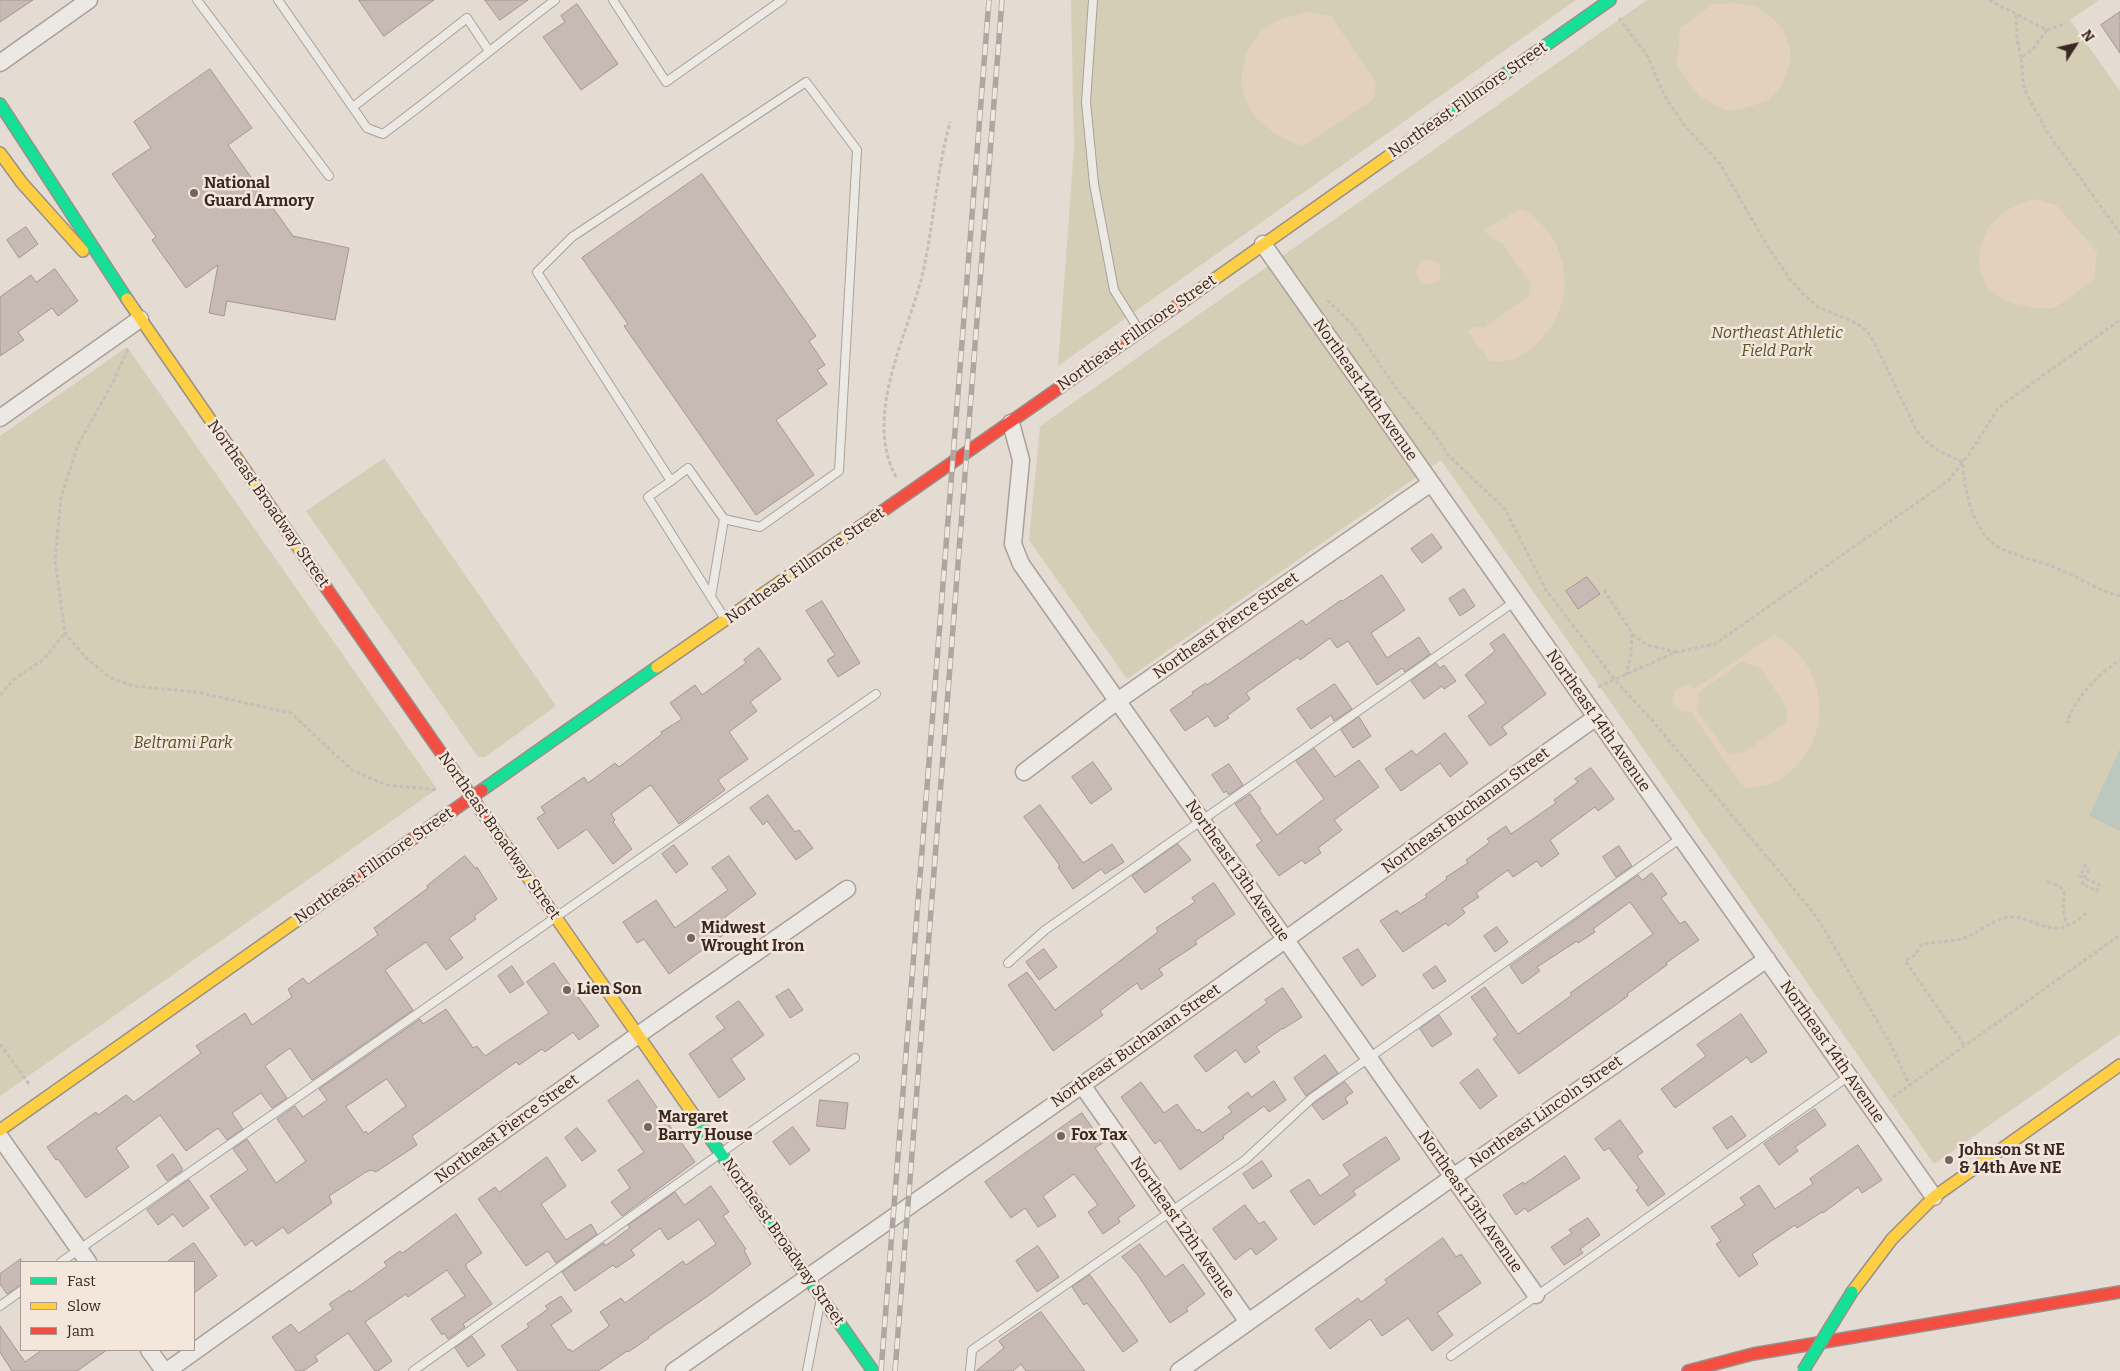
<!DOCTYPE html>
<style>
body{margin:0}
#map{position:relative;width:2120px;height:1371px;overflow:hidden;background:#e4dbd2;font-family:Bitter,serif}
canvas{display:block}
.legend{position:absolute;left:20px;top:1261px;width:175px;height:90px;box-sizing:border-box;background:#f3e6da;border:1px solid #a99a91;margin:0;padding:6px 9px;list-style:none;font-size:15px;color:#392823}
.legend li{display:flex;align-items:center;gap:10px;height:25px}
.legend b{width:25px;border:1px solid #a99a91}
.north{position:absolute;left:2050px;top:20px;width:50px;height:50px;-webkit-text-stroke:4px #f3e6da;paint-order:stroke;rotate:55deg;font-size:14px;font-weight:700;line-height:20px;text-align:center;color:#392823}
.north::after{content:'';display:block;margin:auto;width:18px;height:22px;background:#392823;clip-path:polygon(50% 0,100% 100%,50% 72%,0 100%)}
</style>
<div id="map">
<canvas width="2120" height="1371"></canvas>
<ul class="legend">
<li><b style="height:6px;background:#16e098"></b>Fast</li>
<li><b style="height:6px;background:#ffcf43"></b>Slow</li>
<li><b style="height:6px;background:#f24e42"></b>Jam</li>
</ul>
<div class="north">N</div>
</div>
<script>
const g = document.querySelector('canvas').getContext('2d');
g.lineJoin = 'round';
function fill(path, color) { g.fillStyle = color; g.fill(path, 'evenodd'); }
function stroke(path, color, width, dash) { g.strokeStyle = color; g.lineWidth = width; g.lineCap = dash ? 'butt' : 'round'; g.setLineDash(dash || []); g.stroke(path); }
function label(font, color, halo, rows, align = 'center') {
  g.font = font + ' Bitter,serif'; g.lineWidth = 5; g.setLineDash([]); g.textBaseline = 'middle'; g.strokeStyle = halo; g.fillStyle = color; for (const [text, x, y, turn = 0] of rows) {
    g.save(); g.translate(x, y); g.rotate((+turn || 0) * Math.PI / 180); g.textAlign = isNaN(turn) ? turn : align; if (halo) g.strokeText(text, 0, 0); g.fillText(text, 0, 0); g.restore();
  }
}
const green = new Path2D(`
 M1071,0H1576L1058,366L1074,148Z
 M1647,0H2099L2070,20L2120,91V1034L1934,1164L1441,460L1127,679L1029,540L1040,426Z
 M127,347L437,789L0,1096V436Z
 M384,458L556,706L485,757H478L306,511Z`);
const sand = new Path2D(`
 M1735,3L1756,7L1774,19L1784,31L1790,48V62L1781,87L1768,100L1746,108L1727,111L1699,96L1677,66L1680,28L1713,4Z
 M1307,12L1331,16L1376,83L1373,100L1303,146C1263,133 1231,104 1245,58C1249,46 1257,34 1267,27C1279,18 1293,16 1307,12Z
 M2035,199L2056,205L2097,252L2094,280C2085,286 2060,306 2052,308C2042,310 2031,307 2021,305C1991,299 1974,278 1981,247C1983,240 1985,232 1990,226C2001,211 2018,203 2035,199Z
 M1520,209C1532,213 1542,223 1549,233C1575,270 1568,317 1534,346C1522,357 1506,364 1489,361L1467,331L1476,326L1484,328L1529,296L1531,284L1502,243L1492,238L1483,230Z
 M1417 272a12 12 0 1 1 24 0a12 12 0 1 1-24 0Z
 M1774,635C1820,660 1835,717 1802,759C1789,777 1769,788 1746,788L1742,785L1690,711H1683L1674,706L1672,701L1674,691L1686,685L1694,689ZM1742,661L1761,669L1787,708L1786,723L1742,754L1733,752L1728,754L1696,709L1699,698L1698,693Z`);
const water = new Path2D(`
 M2120,749V831L2089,816Z`);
const building = new Path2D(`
 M0,0H33L0,22Z
 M359,0H434L384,36Z
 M485,0H528L500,20Z
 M577,4L618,64L581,90L543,37L565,22L561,16Z
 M2120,12V53L2101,25Z
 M210,69L252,128L228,145L293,236L349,248L335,320L227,301L224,316L209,313L218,265L186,288L152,240L156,237L112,174L151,148L134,122Z
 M702,174L816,336L809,341L825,365L817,370L827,384L776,420L814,475L756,515L624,326L628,324L582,258Z
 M26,227L38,244L19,258L7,240Z
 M55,269L78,301L58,316L52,308L18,332L24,340L0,356V297L31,275L36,282Z
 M1432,534L1442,548L1422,563L1411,549Z
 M1382,575L1405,610L1371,633L1387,658L1419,637L1430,654L1405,672L1402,668L1377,685L1348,641L1337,648L1330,638L1300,660L1298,657L1246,693L1250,699L1227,716L1229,718L1215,727L1208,716L1185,731L1170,710L1193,694L1192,692L1206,683L1207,685L1302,620L1306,625L1341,600L1342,601Z
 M1587,577L1600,594L1578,609L1566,591Z
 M1464,589L1475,606L1460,616L1449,599Z
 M822,601L860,663L838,677L827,660L835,655L806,611Z
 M1504,634L1546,694L1502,727L1507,734L1490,746L1468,716L1486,703L1465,675L1495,651L1490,644Z
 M759,648L781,679L750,702L757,711L729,732L748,759L718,780L725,790L679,824L651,785L646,788L611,814L615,820L613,822L632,849L613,864L587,829L558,849L537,818L545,813L541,807L584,777L588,783L615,763L619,767L662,734L661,732L682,719L670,703L695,685L702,695L746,663L744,660Z
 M1436,663L1440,668L1444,665L1456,681L1444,689L1442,686L1424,699L1411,681Z
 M1335,684L1352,709L1334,721L1331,715L1311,729L1297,709Z
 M1359,717L1371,736L1353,748L1341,730Z
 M1445,733L1468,763L1450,777L1440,763L1401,791L1385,769L1412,750L1416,755Z
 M1314,748L1335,777L1359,760L1379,787L1334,820L1342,830L1318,848L1321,853L1305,864L1302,860L1279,876L1256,845L1262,841L1235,804L1250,794L1261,809L1259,810L1277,835L1324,799L1296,761Z
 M1093,762L1112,789L1091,804L1072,777Z
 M1229,764L1243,785L1229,795L1226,791L1224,793L1212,775Z
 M1591,768L1614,799L1598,811L1595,807L1550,840L1559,854L1541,867L1537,861L1513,877L1508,870L1476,893L1479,897L1462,908L1465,913L1448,926L1446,923L1403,952L1380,921L1397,910L1400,914L1427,897L1425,895L1447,879L1446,877L1468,863L1466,860L1490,842L1487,839L1506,826L1511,834L1556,803L1554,800L1578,782L1575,779Z
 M768,795L795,832L799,830L813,848L796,860L767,821L763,825L750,808Z
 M1040,805L1083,863L1112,844L1124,862L1105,874L1101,869L1073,889L1058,867L1060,866L1024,817Z
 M1178,844L1191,860L1145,893L1132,876Z
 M674,845L688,864L676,873L662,854Z
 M1619,846L1632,866L1616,877L1603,857Z
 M465,856L476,869L477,867L497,899L474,916L476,919L449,938L463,958L446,970L426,942L385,970L413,1010L312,1080L290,1048L265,1066L287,1098L272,1108L261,1093L232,1113L243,1129L227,1140L218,1128L186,1151L160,1115L116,1148L129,1167L86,1198L58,1159L56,1160L47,1147L96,1112L98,1115L126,1095L134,1102L201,1053L196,1046L245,1013L252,1025L292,997L288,989L303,978L308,984L378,935L374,928L428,888L427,886Z
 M729,856L756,894L725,917L733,928L669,974L644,939L637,943L623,922L656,900L675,928L728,890L712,868Z
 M1652,873L1667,894L1661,898L1680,924L1685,921L1699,940L1666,963L1667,965L1627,994L1628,996L1519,1074L1493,1039L1498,1035L1471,997L1485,987L1518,1034L1572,995L1570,993L1653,934L1630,902L1593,929L1595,932L1578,943L1577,941L1537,967L1540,971L1522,984L1510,966L1638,875L1642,880Z
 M1214,883L1235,914L1195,941L1197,944L1159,969L1163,975L1141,990L1137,983L1100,1011L1103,1015L1053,1051L1008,985L1027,972L1055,1010L1158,932L1156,928L1195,902L1192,898Z
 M1497,927L1508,942L1495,952L1484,936Z
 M1044,949L1057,967L1039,980L1026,962Z
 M1358,949L1376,976L1362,986L1343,958Z
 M554,963L599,1026L579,1040L573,1032L545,1052L542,1049L519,1065L516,1062L412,1136L417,1145L376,1172L371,1170L366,1172L329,1196L332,1203L288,1234L283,1227L256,1246L252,1240L245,1246L210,1196L248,1170L233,1149L247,1139L276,1183L306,1161L277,1119L295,1106L303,1117L327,1100L319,1089L420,1019L423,1024L446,1009L473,1048L477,1046L485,1056L549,1013L527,982ZM387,1079L406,1106L368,1134L366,1131L364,1133L346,1107Z
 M512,966L524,984L510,993L498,976Z
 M1436,966L1446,981L1433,989L1423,975Z
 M1283,988L1302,1017L1283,1029V1028L1256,1047L1260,1052L1245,1063L1236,1050L1206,1072L1194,1056L1267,1003L1265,1000Z
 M789,989L803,1010L790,1018L776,997Z
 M739,1001L764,1035L731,1059L745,1079L719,1098L689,1054L725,1028L716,1017Z
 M1741,1014L1767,1052L1751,1063L1747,1057L1675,1108L1661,1089L1706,1056L1697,1045Z
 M1439,1015L1452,1034L1432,1047L1420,1029Z
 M1325,1055L1338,1073L1306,1096L1294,1078Z
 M1478,1069L1497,1096L1480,1109L1460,1083Z
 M638,1080L695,1162L622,1216L611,1202L630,1188L618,1170L644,1152L608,1101Z
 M1274,1081L1286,1100L1269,1112L1264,1106L1223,1136L1224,1138L1180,1170L1160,1140L1155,1144L1121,1097L1141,1082L1164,1113L1177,1104L1197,1131L1199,1129L1202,1133L1232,1112L1228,1107L1248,1092L1251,1097Z
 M1345,1082L1353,1092L1345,1098L1348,1103L1323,1120L1312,1105Z
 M820,1100L848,1103L845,1129L817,1126Z
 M1815,1109L1826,1125L1795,1147L1798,1151L1779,1165L1764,1144Z
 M1082,1113L1103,1143L1095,1148L1135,1206L1118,1218L1120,1222L1103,1234L1088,1212L1098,1205L1074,1174L1043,1196L1056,1216L1038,1227L1025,1208L1011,1218L985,1182Z
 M1732,1116L1746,1136L1727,1149L1713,1128Z
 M1620,1120L1643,1152L1637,1156L1665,1194L1648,1206L1636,1190L1639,1188L1609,1148L1604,1151L1595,1139Z
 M793,1127L810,1150L790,1165L773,1142Z
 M577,1128L596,1151L582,1161L565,1138Z
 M1386,1137L1400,1159L1353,1191L1356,1195L1314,1225L1290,1191L1309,1179L1320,1196L1350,1175L1343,1165Z
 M1858,1145L1882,1180L1862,1193L1858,1187L1823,1213L1822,1212L1797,1228L1795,1225L1752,1254L1758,1264L1739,1277L1716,1244L1721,1241L1711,1227L1745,1205L1740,1198L1759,1185L1775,1209L1813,1184L1810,1179Z
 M173,1154L182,1168V1171L167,1181L157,1166Z
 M1565,1156L1580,1178L1528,1212L1525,1208L1516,1215L1503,1195L1523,1182L1524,1184Z
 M547,1157L566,1186L541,1204L566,1240L591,1224L597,1234L556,1263L548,1251L526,1266L478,1199L495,1187L499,1192Z
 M1262,1161L1272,1176L1253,1189L1243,1174Z
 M189,1180L209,1208L183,1227L173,1214L158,1225L147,1210Z
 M711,1186L729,1212L723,1216L746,1249L744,1250L751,1264L708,1296L648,1337L649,1338L628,1352L627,1351L598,1371H518L501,1346L529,1327L527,1324L548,1309L545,1306L561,1296L572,1311L551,1325L568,1350L570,1349L572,1352L608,1327L609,1325L600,1312L621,1298L625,1303L683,1261L686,1265L716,1244L699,1219L668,1240L660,1228L631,1250L635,1255L616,1268L613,1265L575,1291L562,1272L604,1243L605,1246L630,1228L628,1225L675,1192L684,1205Z
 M1245,1205L1259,1224L1264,1221L1277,1239L1256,1255L1251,1248L1235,1260L1213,1229Z
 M456,1214L482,1253L466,1264V1267L492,1304L463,1324L465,1327L448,1339L444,1333L442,1335L431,1319L465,1296L447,1270L408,1297L406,1294L365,1322L392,1361L378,1371H375L348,1333L315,1356L318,1361L303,1371H296L272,1337L291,1324L299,1333L333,1309L329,1304L350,1290L351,1292L387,1266L384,1262L400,1251L402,1253Z
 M1588,1218L1600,1235L1580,1249L1583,1253L1564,1265L1551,1247L1572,1233L1569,1230Z
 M1443,1238L1456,1257L1461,1254L1481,1283L1437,1313L1453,1335L1432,1351L1408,1318L1382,1336L1370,1319L1330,1349L1315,1329L1358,1298L1361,1302L1387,1283L1385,1280Z
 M194,1243L217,1276L194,1293V1262H167Z
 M1140,1244L1165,1277L1183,1264L1205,1294L1186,1308L1188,1311L1170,1323L1137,1274L1122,1257Z
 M1038,1246L1059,1277L1037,1292L1016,1261Z
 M21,1259V1284L7,1294L0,1284V1274Z
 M1090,1275L1138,1341L1123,1352L1087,1303L1084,1305L1072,1287Z
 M1041,1312L1085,1371H1026L1021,1364L1013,1371H976L1004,1348L999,1341Z
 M0,1326L25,1362L42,1350H107L77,1371H12L0,1352Z
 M472,1336L485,1355L468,1367L455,1348Z`);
const path = new Path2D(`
 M1989,0L2047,30L2066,23
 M2016,15L2017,39L2021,58
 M1619,18L1647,55L1664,95L1676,113L1685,126L1720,164L1768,247L1790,279L1804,295L1818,307L1854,322L1866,330L1874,342L1917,431C1929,448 1945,454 1963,462C1964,491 1973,535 2002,549C2019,557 2039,561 2056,568C2078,577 2098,590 2120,596
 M2047,30L2032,50L2021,58L2024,89L2047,132L2120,233
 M1327,300L1352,324L1397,389L1435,435L1449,456L1505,509L1546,590L1615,680L1651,719L1809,907L1824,929L1892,1047L1909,1084
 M128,349L114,380L78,445L61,497L55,560L65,633L85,657L109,677L134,686L196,692L291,713L352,770L387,785L438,790
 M896,477C863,416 907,337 922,276C934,225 936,174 950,122
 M1604,590L1632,633L1631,654L1626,675
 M1632,634L1647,645L1676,652
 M1598,687L1676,652L1715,644L1948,481L1970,453L1998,408L2120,320
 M0,695L13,680L44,659L65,633
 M2070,723L2067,721C2078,695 2097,675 2120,660
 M2086,864L2080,876L2100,885
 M2047,882C2073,889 2061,895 2064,914C2064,918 2067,922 2068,926
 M0,1044L29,1084
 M1964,1045L1905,961L1915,955L1922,944C1937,942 1953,942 1967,937C1982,931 1993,919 2009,917C2018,916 2024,919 2032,922C2057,932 2068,930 2087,912
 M1893,1097L2120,935`);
const lane = new Path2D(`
 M197,0L329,176
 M278,0L367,128L383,134C442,91 497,44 555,0
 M613,0L666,82L782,0
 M1093,0L1086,102L1094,184L1114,290L1139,330
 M353,107L467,18L489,51
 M671,481L688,468L724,519L711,597
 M724,519L760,527L839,471L857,150L806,82L572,237L537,272L671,481L648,497L725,619
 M1008,963L1045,930L1514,602
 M61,1262L876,694
 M0,1306L21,1291
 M1451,1356L1849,1076
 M413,1371L855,1058
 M807,1371L820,1303
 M970,1371L972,1350L1245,1160L1312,1098L1681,838`);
const street = new Path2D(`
 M0,63L89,0
 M1263,244L1934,1197
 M0,418L140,319
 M1011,423L1021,460L1013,544L1021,564L1536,1295
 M1024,772L1116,702L1431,483
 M1082,1085L1248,1322
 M0,1137L88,1262
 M149,1350L164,1371
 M167,1371L638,1035L847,889
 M674,1371L1092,1078L1595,718
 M1179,1371L1453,1177L1767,959`);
const fast = new Path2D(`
 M0,104L127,299
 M1400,148L1610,0
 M482,790L657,667
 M698,1121L873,1371`);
const slow = new Path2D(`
 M0,153L22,183L83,251
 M127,299L327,589
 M1178,305L1400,148
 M657,667L874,517
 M485,816L698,1121
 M0,1130L306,914
 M1852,1292L1892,1239L1934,1197L2120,1065`);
const jam = new Path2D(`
 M874,517L1178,305
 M327,589L485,816
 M306,914L482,790
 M1688,1371L1753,1354L2120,1292`);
const rail = new Path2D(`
 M881,1371L989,0
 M895,1371L1002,0`);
const pathBridge = new Path2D(`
 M2089,869L2082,884L2097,891L2100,885`);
const fastBridge = new Path2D(`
 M1803,1371L1852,1292`);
const markers = [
 [194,193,5,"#756760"],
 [691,938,5,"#756760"],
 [567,990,5,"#756760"],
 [648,1127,5,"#756760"],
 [1061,1136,5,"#756760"],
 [1949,1160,5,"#756760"]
];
const streetNames = [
 ["Northeast Fillmore Street",1468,100,-35],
 ["Northeast Fillmore Street",1137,333,-35],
 ["Northeast 14th Avenue",1365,390,55],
 ["Northeast Broadway Street",268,504,55],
 ["Northeast Fillmore Street",805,566,-35],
 ["Northeast Pierce Street",1226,626,-35],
 ["Northeast 14th Avenue",1598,721,55],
 ["Northeast Buchanan Street",1466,811,-36],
 ["Northeast Broadway Street",499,836,55],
 ["Northeast Fillmore Street",374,866,-35],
 ["Northeast 13th Avenue",1237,871,55],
 ["Northeast Buchanan Street",1136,1046,-35],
 ["Northeast 14th Avenue",1832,1052,55],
 ["Northeast Lincoln Street",1546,1112,-35],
 ["Northeast Pierce Street",507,1129,-36],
 ["Northeast 13th Avenue",1470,1202,55],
 ["Northeast 12th Avenue",1182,1228,55],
 ["Northeast Broadway Street",783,1242,55]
];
const poiNames = [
 ["National",204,184],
 ["Guard Armory",204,202],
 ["Midwest",701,929],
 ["Wrought Iron",701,947],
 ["Lien Son",577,990],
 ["Margaret",658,1118],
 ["Barry House",658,1136],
 ["Fox Tax",1071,1136],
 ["Johnson St NE",1959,1151],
 ["& 14th Ave NE",1959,1169]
];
const parkNames = [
 ["Northeast Athletic",1777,334],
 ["Field Park",1777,352],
 ["Beltrami Park",183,744]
];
fill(green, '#d5ceb6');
fill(sand, '#e3d0bd');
fill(water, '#bcc8be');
fill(building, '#c7b9b3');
stroke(building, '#a49791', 1);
stroke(lane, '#aaa19a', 10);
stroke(street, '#aaa19a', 19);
stroke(fast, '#99908a', 14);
stroke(slow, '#99908a', 14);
stroke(jam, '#99908a', 14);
stroke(path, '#c5beb9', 3, [4, 2.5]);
stroke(lane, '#ece8e3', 8);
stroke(street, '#ece8e3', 16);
stroke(fast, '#16e098', 11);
stroke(slow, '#ffcf43', 11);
stroke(jam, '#f24e42', 11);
stroke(rail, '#ada7a2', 5.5);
stroke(rail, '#f3e6da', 4, [11]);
stroke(fastBridge, '#99908a', 14, []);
stroke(pathBridge, '#c5beb9', 3, [4, 2.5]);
stroke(fastBridge, '#16e098', 11);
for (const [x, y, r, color] of markers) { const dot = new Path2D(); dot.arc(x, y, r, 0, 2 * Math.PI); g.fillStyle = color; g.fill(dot); stroke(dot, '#f3e6da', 2); }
label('16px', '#392823', '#f3e6da', streetNames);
label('bold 16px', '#392823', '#f3e6da', poiNames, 'left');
label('italic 16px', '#53532b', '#f3e6da', parkNames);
</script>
